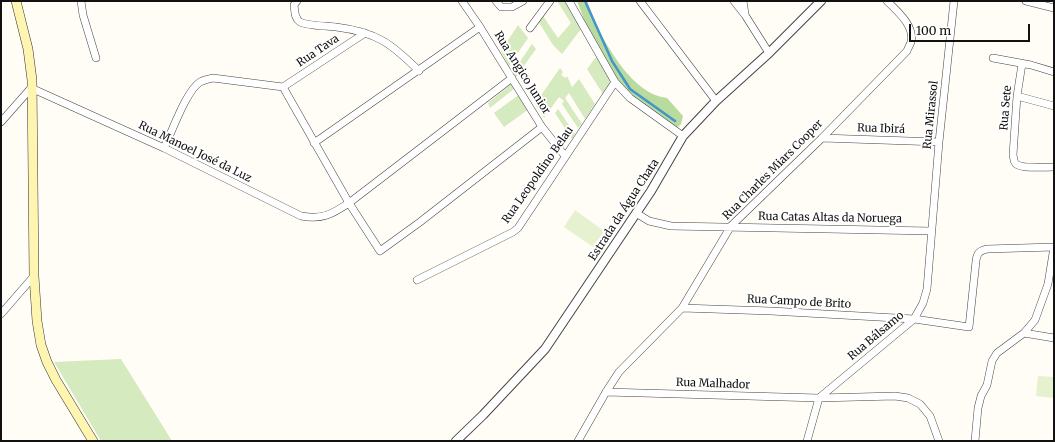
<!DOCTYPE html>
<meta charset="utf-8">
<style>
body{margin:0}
#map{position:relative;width:1055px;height:442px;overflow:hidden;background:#fffdf5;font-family:Merriweather,serif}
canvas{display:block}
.frame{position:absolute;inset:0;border:2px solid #111;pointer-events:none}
.scale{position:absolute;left:909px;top:24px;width:121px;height:18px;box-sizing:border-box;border:2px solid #111;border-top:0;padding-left:5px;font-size:12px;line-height:14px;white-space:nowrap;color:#111;-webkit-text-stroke:3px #fff;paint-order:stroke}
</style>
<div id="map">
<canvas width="1055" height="442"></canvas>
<div class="frame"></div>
<div class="scale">100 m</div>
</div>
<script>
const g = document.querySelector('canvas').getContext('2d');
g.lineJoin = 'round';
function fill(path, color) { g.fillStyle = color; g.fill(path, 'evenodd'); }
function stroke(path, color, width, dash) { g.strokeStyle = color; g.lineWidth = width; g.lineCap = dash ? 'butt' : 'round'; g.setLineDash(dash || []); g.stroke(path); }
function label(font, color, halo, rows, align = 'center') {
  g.font = font + ' Merriweather,serif'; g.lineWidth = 4; g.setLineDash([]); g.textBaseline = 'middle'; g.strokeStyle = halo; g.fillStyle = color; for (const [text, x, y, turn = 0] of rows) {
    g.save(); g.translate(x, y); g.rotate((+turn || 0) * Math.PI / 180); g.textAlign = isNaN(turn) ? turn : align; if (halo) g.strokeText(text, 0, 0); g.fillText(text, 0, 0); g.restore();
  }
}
const green = new Path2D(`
 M557,1H564L567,4L581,29L562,54L553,45L538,21L543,16L558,38L571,23Z
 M518,25L528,38L509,66L501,51Z
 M532,44L536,49L516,77L513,72Z
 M596,57L612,83L603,94L587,69Z
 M560,68L563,72L561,75L566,78L567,76L572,87L579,79L595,104L585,119L569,93L565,98L582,124L578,128L562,104L564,101L559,97L544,118L535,104Z
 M511,84L515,88L490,108L488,103Z
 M520,94L529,109L504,127L494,113Z
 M558,109L575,134L572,139L555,113Z
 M121,359L172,441H101L54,362Z`);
const forest = new Path2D(`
 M577,1H587L593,16V21C609,48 632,94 667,98L683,116L681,124L678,127H673L625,90L613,74L608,62L588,30Z`);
const pitch = new Path2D(`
 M575,210L604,231L593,247L564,227Z
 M1038,376L1054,377V398L1036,396Z`);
const stream = new Path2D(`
 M585,1L612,61L630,89L675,121`);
const minor = new Path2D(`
 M81,1L83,15L96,58
 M297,1L294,5C295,11 294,18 300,22C308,26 327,26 336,27C376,32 391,43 419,71
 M462,1L480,27L542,127L565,156
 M496,1L501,7H512L523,1
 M569,1L615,82L630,98L683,136
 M640,1L716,101
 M734,1L745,15L769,53
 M743,1L745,14
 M1026,1L1054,8
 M530,28L550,1
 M993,58L1031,65L1054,72
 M1022,64L1017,96L1013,155C1014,158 1013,161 1016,164C1022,169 1045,167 1054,167
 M283,87L349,203L380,251L420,222L542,127
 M283,87L365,33
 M1017,96L1054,106
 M1,122L31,88L164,148L301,216C323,220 332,214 349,203L512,78
 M822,138L939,142
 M314,143L480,27
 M164,148C172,132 186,91 200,82C204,80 208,79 213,78L283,87
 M636,213L649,221L671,226L931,231
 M417,280L513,232L518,228L615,82
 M682,308L771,311L914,319L969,327L976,261C977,253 979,251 987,249L1054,247
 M1,314L34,276
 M1024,333L1054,338
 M606,392L819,398L895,396L908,398L920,404L930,416L939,441
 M819,398L914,319L923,303L927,289L939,142L954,1
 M578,441L606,392L619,372L682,308L731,226L822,138L907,51C908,48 910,45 911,42C915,26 897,11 887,1
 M807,441L819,398
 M975,441L978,408L981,396L987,385L992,361L997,353L1024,333L1035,320L1048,284L1054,247`);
const tertiary = new Path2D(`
 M456,441L483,415L545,349L651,191L683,136L716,101L769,53L821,1`);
const secondary = new Path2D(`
 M16,1L28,49L32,80L34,276L37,321L41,345L47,362L56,380L93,441`);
const streetNames = [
 ["Rua Tava",318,51,-34],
 ["Rua Angico Junior",522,73,58],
 ["Rua Sete",1006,108,-85],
 ["Rua Mirassol",931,115,-84],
 ["Rua Ibirá",881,129,2],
 ["Rua Manoel José da Luz",195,152,26],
 ["Rua Charles Miars Cooper",773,170,-45],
 ["Rua Leopoldino Belau",538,175,-55],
 ["Estrada da Água Chata",624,210,-57],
 ["Rua Catas Altas da Noruega",830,218,1],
 ["Rua Campo de Brito",799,302,3],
 ["Rua Bálsamo",876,336,-40],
 ["Rua Malhador",713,384,2]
];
fill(green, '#d5eabe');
fill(forest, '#b9db9d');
fill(pitch, '#e6f1cf');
stroke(stream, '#4196cd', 2.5);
stroke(minor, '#444', 8);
stroke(tertiary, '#444', 10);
stroke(secondary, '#333', 10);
stroke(minor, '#fff', 7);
stroke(tertiary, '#fff', 8);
stroke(secondary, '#fef5b1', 9);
label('11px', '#111', '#fff', streetNames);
</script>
